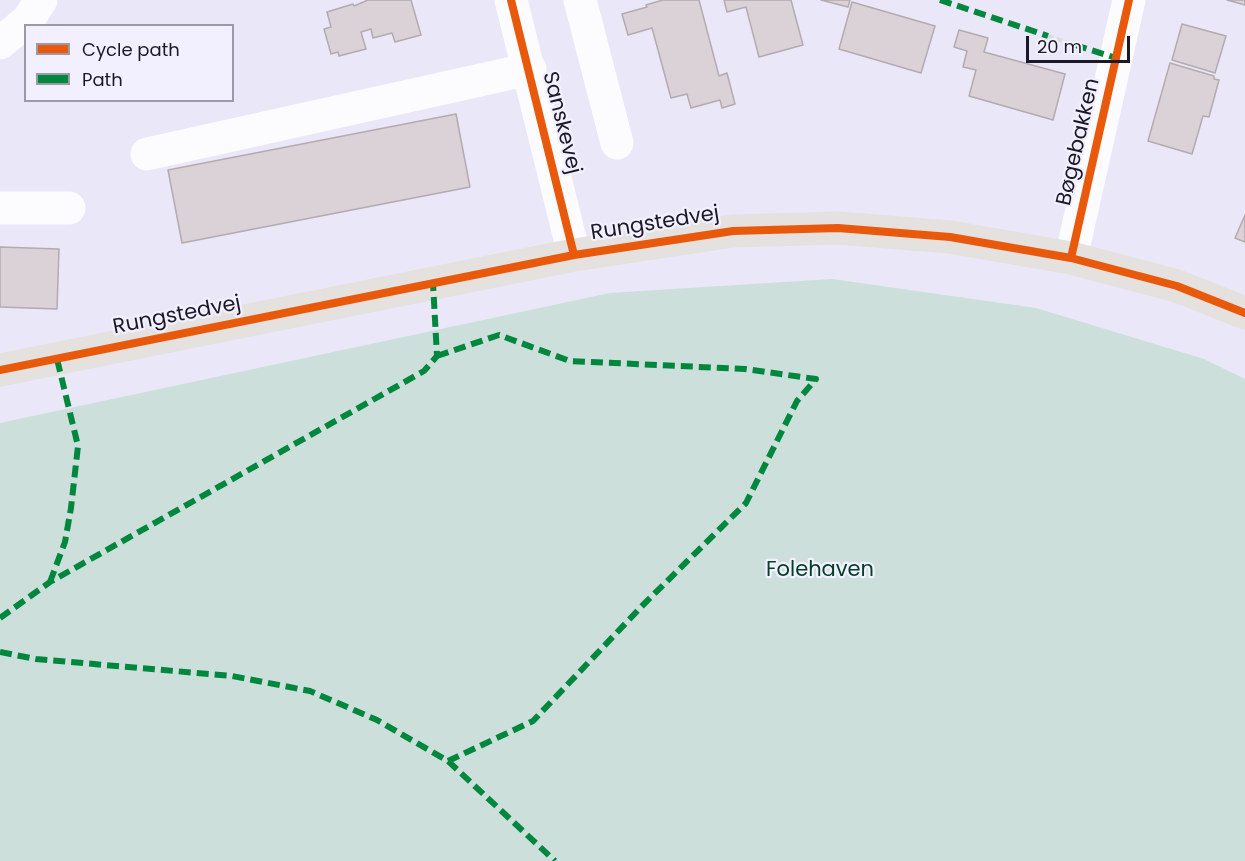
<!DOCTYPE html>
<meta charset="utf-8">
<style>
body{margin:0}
#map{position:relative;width:1245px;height:861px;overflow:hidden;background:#eae7f8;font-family:Poppins,sans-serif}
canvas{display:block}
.legend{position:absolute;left:24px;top:24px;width:210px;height:78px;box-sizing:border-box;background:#f2f0ff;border:2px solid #9c9aa8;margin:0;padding:8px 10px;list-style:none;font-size:18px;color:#1b1925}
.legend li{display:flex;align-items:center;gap:12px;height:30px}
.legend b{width:30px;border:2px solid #9c9aa8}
.scale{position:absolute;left:1026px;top:36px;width:104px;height:27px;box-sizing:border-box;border:3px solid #1b1925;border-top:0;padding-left:8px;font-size:18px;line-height:21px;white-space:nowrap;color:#1b1925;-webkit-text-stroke:4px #f2f0ff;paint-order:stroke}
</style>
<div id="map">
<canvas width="1245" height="861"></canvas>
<ul class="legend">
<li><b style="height:8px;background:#e8590c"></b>Cycle path</li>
<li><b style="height:8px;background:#00873e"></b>Path</li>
</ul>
<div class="scale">20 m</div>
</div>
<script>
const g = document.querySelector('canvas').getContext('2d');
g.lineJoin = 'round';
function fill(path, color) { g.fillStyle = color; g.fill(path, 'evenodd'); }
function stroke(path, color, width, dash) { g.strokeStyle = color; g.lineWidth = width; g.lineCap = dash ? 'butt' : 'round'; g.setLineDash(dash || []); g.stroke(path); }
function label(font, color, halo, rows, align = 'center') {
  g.font = font + ' Poppins,sans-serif'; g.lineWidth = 4.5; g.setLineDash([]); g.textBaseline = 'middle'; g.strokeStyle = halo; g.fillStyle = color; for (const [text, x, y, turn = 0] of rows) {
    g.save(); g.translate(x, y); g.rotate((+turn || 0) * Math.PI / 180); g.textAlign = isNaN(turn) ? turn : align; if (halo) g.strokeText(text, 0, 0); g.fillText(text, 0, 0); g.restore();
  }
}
const green = new Path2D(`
 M832,279L1036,308L1204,359L1245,379V861H0V423L610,293Z`);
const building = new Path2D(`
 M368,0H411L421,35L395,42L392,33L373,38L371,29L361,32L366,49L339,56L338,52L331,54L324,29L331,27L327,12L353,4L354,6Z
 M663,0H699L719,76L727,73L735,104L722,108L720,100L691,108L687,94L671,98L652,28L628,35L622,14L647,7L646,5Z
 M724,0H791L803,45L759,57L746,7L727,12Z
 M821,0H850L848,7Z
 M1227,0H1245V5Z
 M852,2L935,26L921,73L839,49Z
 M1182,24L1226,36L1215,73L1172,60Z
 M959,30L988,38L984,52L1065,74L1053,120L969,96L976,70L963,67L967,51L954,47Z
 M1170,63L1214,76V79L1219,80L1209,117L1203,116L1192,154L1148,141Z
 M456,114L470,187L182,243L168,170Z
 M1245,215V242L1235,238Z
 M0,247L59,249L57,309L0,307Z`);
const path = new Path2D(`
 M1048,36L1075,45`);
const minor = new Path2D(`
 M511,0L574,255
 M580,0L617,143
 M0,43L28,20L41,0
 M147,154L530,69
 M0,208H69
 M1071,258L1129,0`);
const major = new Path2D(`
 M0,370L574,255L733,231L838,228L950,237L1071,258L1177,286L1245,313`);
const quiet = new Path2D(`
 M940,0L1048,36
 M1075,45L1116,58
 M437,356L499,335L570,361L745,369L816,379L797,401L746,503L642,606L533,721L448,761
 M50,582L65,542L71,508L78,446L57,359
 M0,618L50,582L424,371L437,356L433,283
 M0,652L36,659L232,676L310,691L377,720L448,761L555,861`);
const cycleway = new Path2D(`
 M511,0L574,255
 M1071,258L1129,0
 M0,370L574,255L733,231L838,228L950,237L1071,258L1177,286L1245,313`);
const streetNames = [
 ["Sanskevej",561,123,76],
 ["Bøgebakken",1079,142,-77],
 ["Rungstedvej",655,224,-9],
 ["Rungstedvej",177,316,-11]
];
const parkNames = [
 ["Folehaven",820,571]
];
fill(green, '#ccdfdb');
fill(building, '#dbd2d7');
stroke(building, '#b4abb0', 1.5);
stroke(path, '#dcdbe0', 4, [6, 3]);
stroke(minor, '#fcfbfe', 33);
stroke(major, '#e4e1de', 33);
stroke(quiet, '#00873e', 6, [12, 6]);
stroke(cycleway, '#e8590c', 8);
label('21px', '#1b1925', '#f2f0ff', streetNames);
label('21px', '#043e27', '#f2f0ff', parkNames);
</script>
